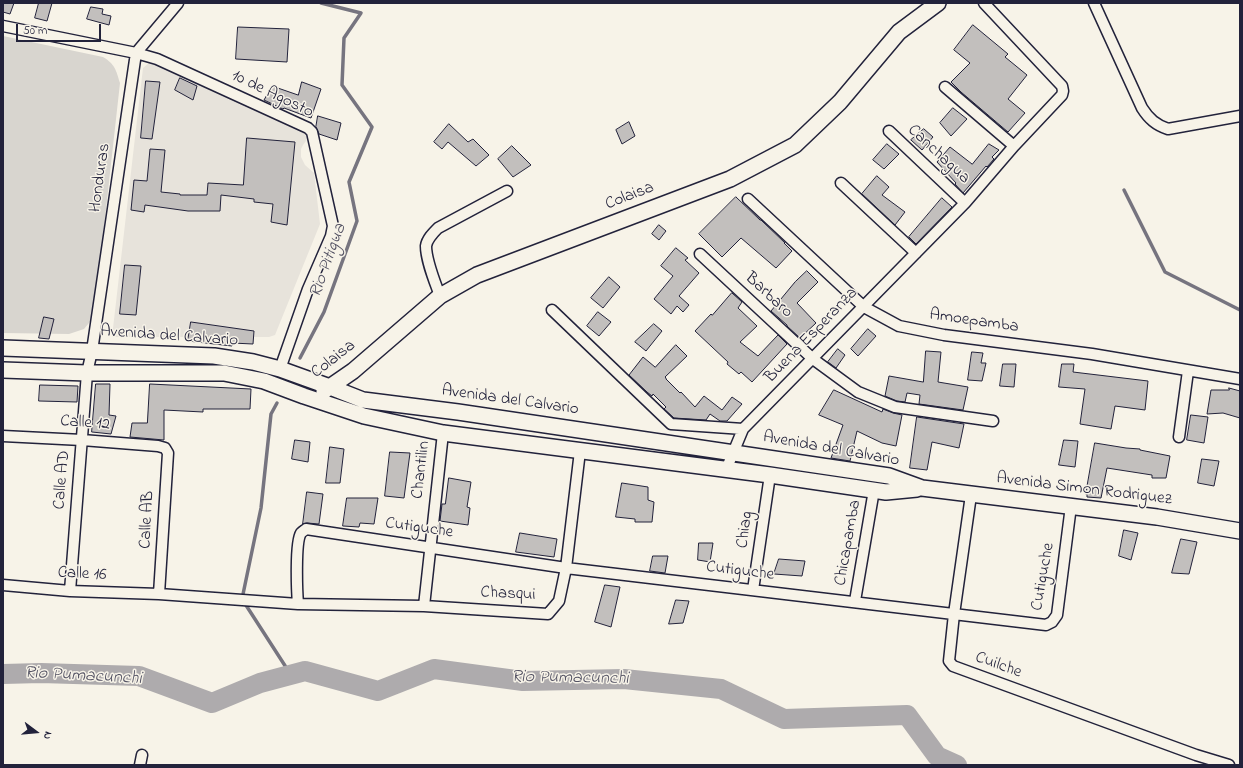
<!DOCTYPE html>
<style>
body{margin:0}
#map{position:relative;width:1243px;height:768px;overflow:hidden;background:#f7f3e8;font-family:"Indie Flower",sans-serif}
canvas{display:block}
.frame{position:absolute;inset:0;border:4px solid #22223b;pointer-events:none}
.north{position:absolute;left:16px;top:712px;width:40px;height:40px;-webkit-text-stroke:3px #f7f3e8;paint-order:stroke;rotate:106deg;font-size:11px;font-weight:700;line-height:16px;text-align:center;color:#22223b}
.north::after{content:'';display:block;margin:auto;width:14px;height:18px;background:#22223b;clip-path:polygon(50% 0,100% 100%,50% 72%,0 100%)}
.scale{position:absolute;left:16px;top:24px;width:85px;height:18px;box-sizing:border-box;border:2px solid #22223b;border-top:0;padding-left:5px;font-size:12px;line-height:14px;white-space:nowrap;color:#22223b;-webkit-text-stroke:3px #f7f3e8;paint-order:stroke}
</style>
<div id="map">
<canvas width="1243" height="768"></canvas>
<div class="frame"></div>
<div class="north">N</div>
<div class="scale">50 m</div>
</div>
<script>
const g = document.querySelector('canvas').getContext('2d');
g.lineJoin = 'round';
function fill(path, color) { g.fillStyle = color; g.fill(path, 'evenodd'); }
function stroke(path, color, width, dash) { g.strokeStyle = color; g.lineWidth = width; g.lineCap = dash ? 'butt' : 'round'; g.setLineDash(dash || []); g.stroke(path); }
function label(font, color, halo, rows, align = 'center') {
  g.font = font + ' "Indie Flower",sans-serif'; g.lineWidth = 3; g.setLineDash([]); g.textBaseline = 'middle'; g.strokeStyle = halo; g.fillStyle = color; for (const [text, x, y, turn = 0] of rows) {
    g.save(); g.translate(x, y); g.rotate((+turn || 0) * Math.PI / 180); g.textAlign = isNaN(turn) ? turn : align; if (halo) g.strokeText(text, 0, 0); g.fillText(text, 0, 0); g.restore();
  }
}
const built = new Path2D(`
 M150,62L308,134L306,141L303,145L301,149V157L305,165L314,173L320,224L275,335L269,337H112L143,68Z`);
const green = new Path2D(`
 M3,36L103,57C115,64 116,70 120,83L96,299L93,318L84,329L69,334L3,333Z`);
const stream = new Path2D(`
 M1124,190L1165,272L1240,310
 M300,358L324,312L357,221L349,182L372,127L342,85L344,38L361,13L321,3
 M277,403L271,414L261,508L242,599L291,675`);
const river = new Path2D(`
 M3,674L41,673L139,676L212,703L260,683L305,671L378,691L434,669L523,681L624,679L721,689L784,719L907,715L937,756L957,765`);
const building = new Path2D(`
 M3,3H14L10,14L3,12Z
 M39,3H52L47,21L35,18Z
 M91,7L103,9L102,14L111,16L109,25L87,19Z
 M973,25L1008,54L1005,57L1027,75L1008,99L1025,113L1008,132L961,92L951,82L970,63L954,50Z
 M238,27L289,29L287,62L236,59Z
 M180,78L197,86L193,100L175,90Z
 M146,81L160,82L152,139L141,138Z
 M302,82L321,89L311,118L284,108L283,109L264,100L272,86L298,95Z
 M953,108L967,119L951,136L940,123Z
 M318,116L341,123L337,140L319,134L316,127Z
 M629,122L635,136L622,144L616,130Z
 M449,124L468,142L473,139L489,155L476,166L448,142L442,149L434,142Z
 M924,129L933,137L922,150L911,140Z
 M247,138L295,142L287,225L271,222L273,204L254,202V199L221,195L220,211H188L145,205L144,212L131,210L134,180L147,181L150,149L165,150L161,192L180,194V195H207L208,183L243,185Z
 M887,144L899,154L884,169L873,160Z
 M989,144L999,150L992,157L994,159L987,167L986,166L963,193L955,184L956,183L937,162L950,147L972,164Z
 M512,146L531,165L513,177L498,159Z
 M877,176L889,187L882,195L905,212L895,225L862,194Z
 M736,197L760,220H761L785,243H784L792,251L776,268L741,238L722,257L699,234Z
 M942,198L952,207L916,244L909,237Z
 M659,225L666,231L659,240L652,234Z
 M676,248L688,258L685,260L699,273L679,296L689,305L683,312L677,306L671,314L654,299L673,276L661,266Z
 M125,265L141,266L136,315L120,314Z
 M807,271L818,282L797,303L816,323L800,338L787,326V325L771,311L795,282Z
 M609,277L620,287L603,308L591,298Z
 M732,293L742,302L738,308L757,326L740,342L758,356L778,335L787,344L752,382L741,372L739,374L727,364L728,362L695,331L711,314L712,315Z
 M598,312L611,322L599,336L587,326Z
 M44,317L54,319L49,339L39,338Z
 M191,322L254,331L253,344L232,343V346L188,341Z
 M654,324L662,331L646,351L635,342Z
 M868,329L876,336L858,356L851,349Z
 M676,345L687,356L665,377L666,378V379L680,393L681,392L695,407L704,396L722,410L732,397L742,404L727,421H720L710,414L706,420L674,418L664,409L666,407L653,394L652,396L647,392L629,375L643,357L655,367Z
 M838,349L845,355L836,368L828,362Z
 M926,351L941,352L938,382L968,387L963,410L919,404L920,395L907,393L905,402L897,401L885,396L889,376L923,382Z
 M972,352L983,353L981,363H986L982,381L968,380Z
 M1003,364H1016L1014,387L1000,386Z
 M1062,364H1074L1073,372L1148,381L1145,410L1115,406L1111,429L1080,424L1085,389L1059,387Z
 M96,384H110L109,415L116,416L111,434L92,432Z
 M150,384L251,389L250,409H203V412L164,410V440L130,437L132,423H147Z
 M40,385L78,386L77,402L39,401Z
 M1229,388L1240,391V418L1223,413L1207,414L1211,390H1229Z
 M834,390L882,412L883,409L893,413L902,415L896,446L882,443L857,431L850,461L831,458L843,425L819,415Z
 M1191,415L1208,417L1204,443L1187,440Z
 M917,417L964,424L959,448L932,442L927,470L910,468Z
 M295,440L310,442L308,462L292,459Z
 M1064,440L1078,441L1075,467L1059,465Z
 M1095,443L1126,448L1140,449V450L1170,456L1166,478H1152V475L1107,468L1101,498L1087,497V494H1086Z
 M330,447L344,449L340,483H326Z
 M390,452L410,453L404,498L385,496Z
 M1202,459L1219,461L1214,486L1198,483Z
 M449,478L471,482L467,507L470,508L468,525L440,521L442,504H445Z
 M622,483L648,487V500L654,502L652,522H635V519L616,517Z
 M307,492L323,494L319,524L307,523L303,524Z
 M347,498H378L374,524L360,523L359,527L343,526Z
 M1124,530L1138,533L1131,560L1119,556Z
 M520,533L557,539L554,557L516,552Z
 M1181,539L1197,542L1189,574L1172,573Z
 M699,543H713L710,562L698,560Z
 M653,556H668L665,573L650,571Z
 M779,559L805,561L802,576L774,574Z
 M605,585L620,587L611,627L595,622Z
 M676,600L689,601L683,623L669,624Z`);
const street = new Path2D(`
 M1094,3L1142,108C1149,119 1156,125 1168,129L1240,116
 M3,26L136,53L157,59L308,128L312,132L333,226L331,236L308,289L280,369
 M945,87L1014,146
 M889,131L965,203
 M841,183L916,253
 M748,199L864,307L899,326L944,335L1092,354L1240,379
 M700,254L813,359L858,392L895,407L993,421
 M440,296C435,282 426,261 426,246C427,239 433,233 438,228L507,191
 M552,310L671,424L743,429L965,203L1014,146L1062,95L1063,91L1062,86L984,3
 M3,436L82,440L158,446L165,448L168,453L159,594
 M1179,437L1188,371
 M726,470L743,429
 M971,495L954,614L949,661L953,666L1196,755L1229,765
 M3,585L70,591L159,594L298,604L424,606L548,614L559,601L566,568L580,451
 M753,590L770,475
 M70,591L87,373L92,351L136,53L178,3
 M855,601L874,490
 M298,604C297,592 295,542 301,533C303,531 305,530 306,529L566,568L1046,625L1052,622L1057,615L1071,506
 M424,606L443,433
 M140,765L142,755`);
const secondary = new Path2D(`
 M3,348L214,356L253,362L280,369L330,387L363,400L458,412L889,476L922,488L1157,517L1240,531
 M3,370L87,373H224L264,381L304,396L364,416L443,433L770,475L886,492L917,489
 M324,391L353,371L440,296L477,275L730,179L795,145L840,102L899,32L938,3`);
const streetNames = [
 ["10 de Agosto",272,95,26],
 ["Canchagua",938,155,43],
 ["Honduras",101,178,-82],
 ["Colaisa",630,197,-21],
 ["Barbaro",768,296,43],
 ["Amoepamba",974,322,8],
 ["Buena Esperanza",812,336,-46],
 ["Avenida del Calvario",169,337,4],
 ["Colaisa",334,360,-38],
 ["Avenida del Calvario",510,401,8],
 ["Calle 12",85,424,4],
 ["Avenida del Calvario",831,450,10],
 ["Chantilin",422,470,-83],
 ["Calle AD",63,480,-85],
 ["Avenida Simon Rodriguez",1084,490,7],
 ["Calle AB",148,520,-87],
 ["Cutiguche",419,529,8],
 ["Chiag",746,530,-82],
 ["Chicapamba",849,543,-80],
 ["Cutiguche",740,572,7],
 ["Calle 16",82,575,3],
 ["Cutiguche",1044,577,-80],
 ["Chasqui",508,595,3],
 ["Cuilche",998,666,20]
];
const waterNames = [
 ["Rio Pitigua",329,261,-70],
 ["Rio Pumacunchi",83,677,3],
 ["Rio Pumacunchi",570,679,1]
];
fill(built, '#e7e3db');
fill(green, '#d8d5cf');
stroke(stream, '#76747f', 3.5);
stroke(river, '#aeabad', 20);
fill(building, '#c2bfbd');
stroke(building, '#22223b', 1);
stroke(street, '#22223b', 13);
stroke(secondary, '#22223b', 18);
stroke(street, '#f7f3e8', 10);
stroke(secondary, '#f7f3e8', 15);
label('17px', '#22223b', '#f7f3e8', streetNames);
label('italic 18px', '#535263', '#f7f3e8', waterNames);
</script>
